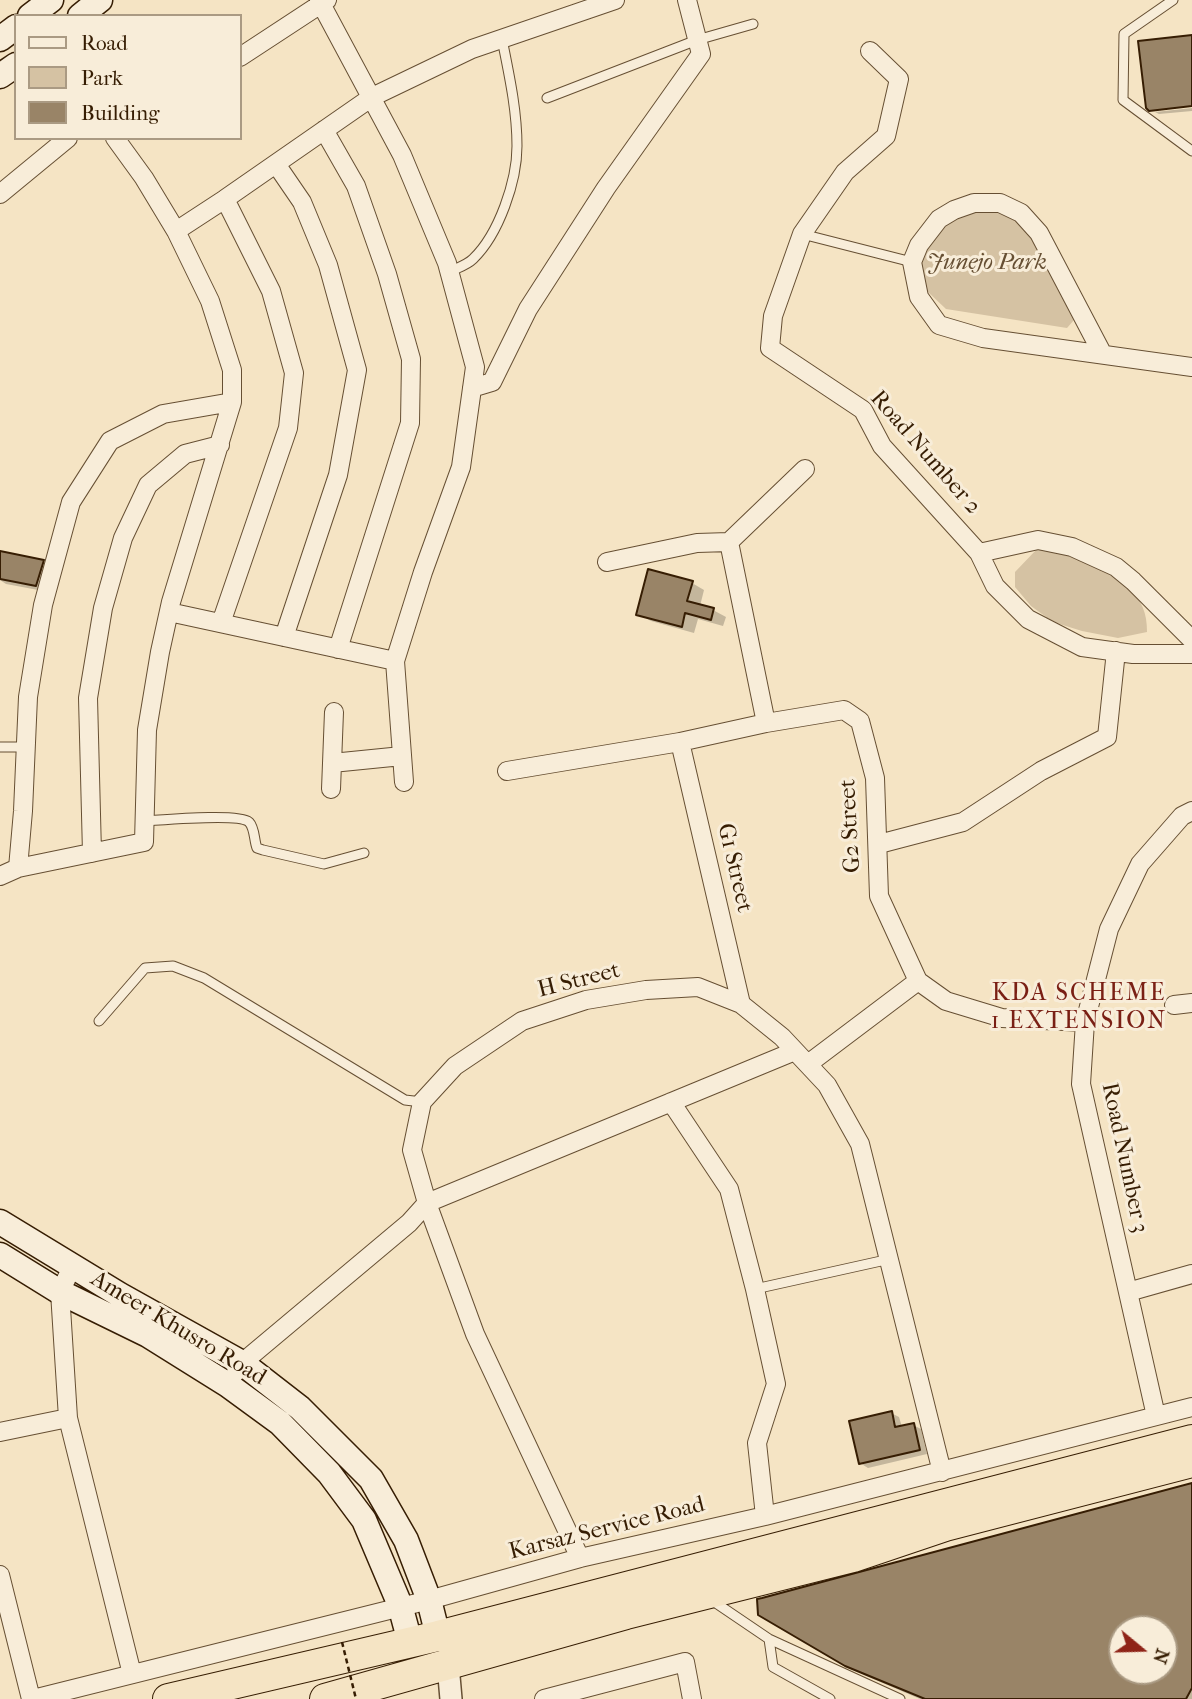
<!DOCTYPE html>
<style>
body{margin:0}
#map{position:relative;width:1192px;height:1699px;overflow:hidden;background:#f5e4c4;font-family:"IM FELL French Canon",serif}
canvas{display:block}
.legend{position:absolute;left:14px;top:14px;width:228px;height:126px;box-sizing:border-box;background:#f8edd9;border:2px solid #aa9a83;margin:0;padding:9px 12px;list-style:none;font-size:21px;color:#361d03}
.legend li{display:flex;align-items:center;gap:14px;height:35px}
.legend b{width:35px;border:2px solid #aa9a83}
.north{position:absolute;left:1108px;top:1615px;width:70px;height:70px;box-sizing:border-box;background:#f8edd9;border:2px solid #aa9a83;border-radius:50%;rotate:109deg;font-size:19px;font-weight:700;line-height:28px;text-align:center;color:#361d03}
.north::after{content:'';display:block;margin:auto;width:24px;height:32px;background:#8f2418;clip-path:polygon(50% 0,100% 100%,50% 72%,0 100%)}
</style>
<div id="map">
<canvas width="1192" height="1699"></canvas>
<ul class="legend">
<li><b style="height:9px;background:#f8edd9"></b>Road</li>
<li><b style="height:19px;background:#d5c2a3"></b>Park</li>
<li><b style="height:19px;background:#998467"></b>Building</li>
</ul>
<div class="north">N</div>
</div>
<script>
const g = document.querySelector('canvas').getContext('2d');
g.lineJoin = 'round';
function fill(path, color) { g.fillStyle = color; g.fill(path, 'evenodd'); }
function stroke(path, color, width, dash) { g.strokeStyle = color; g.lineWidth = width; g.lineCap = dash ? 'butt' : 'round'; g.setLineDash(dash || []); g.stroke(path); }
function label(font, color, halo, rows, align = 'center') {
  g.font = font + ' "IM FELL French Canon",serif'; g.lineWidth = 6; g.setLineDash([]); g.textBaseline = 'middle'; g.strokeStyle = halo; g.fillStyle = color; for (const [text, x, y, turn = 0] of rows) {
    g.save(); g.translate(x, y); g.rotate((+turn || 0) * Math.PI / 180); g.textAlign = isNaN(turn) ? turn : align; if (halo) g.strokeText(text, 0, 0); g.fillText(text, 0, 0); g.restore();
  }
}
const green = new Path2D(`
 M976,211C992,211 1003,212 1017,221C1035,232 1070,299 1074,320L1067,328L946,309L928,292L921,275L922,258L933,238L951,221Z
 M1037,549C1045,550 1056,549 1064,552C1073,555 1082,560 1090,564C1121,579 1148,594 1147,632L1118,638L1082,631L1053,622L1031,606L1015,587V572Z`);
const shadow = new Path2D(`
 M1192,108V111L1159,114L1155,112Z
 M0,553L43,561L55,568L49,592L6,584L0,580Z
 M692,583L704,590L700,606L713,610L726,617L723,626L698,619L694,633L651,621L638,614Z
 M891,1413L899,1417L902,1427L913,1425L921,1429L927,1454L868,1468L860,1463Z
 M1192,1485V1699H920L864,1675L760,1614ZM1122,1629H1164V1671H1122Z`);
const building = new Path2D(`
 M1192,35V106L1149,111L1146,108L1138,41Z
 M0,551L44,560L36,586L0,579Z
 M648,569L693,581L687,601L714,608L711,620L685,613L682,627L636,615Z
 M892,1411L895,1427L914,1423L920,1450L859,1464L849,1421Z
 M1192,1483V1688L1186,1699H925L845,1666L758,1615L757,1599L762,1598ZM1122,1629H1164V1671H1122Z`);
const service = new Path2D(`
 M1173,0L1124,34L1123,100L1192,151
 M547,98L697,40L753,24
 M802,234L912,262
 M449,272C457,268 467,265 473,259C499,234 517,181 517,146C517,110 509,74 502,39
 M0,747H26
 M144,821C162,820 239,813 249,822C255,828 254,841 257,848L263,850L324,864L364,853
 M99,1021L145,968L173,966L204,978L405,1100L422,1102
 M755,1289L890,1259
 M710,1599L769,1639L900,1699
 M769,1639L773,1667L830,1699`);
const minor = new Path2D(`
 M319,0L402,155L447,263L475,367L461,467L423,572L395,661L404,782
 M870,51L899,79L886,136L845,172L802,234L773,316L770,348L863,410L882,446L979,553L995,586L1028,619L1082,647L1133,654H1192
 M240,57L327,0
 M324,130L356,186L387,274L411,359L410,423L338,649
 M276,164L302,202L328,265L357,370L338,475L284,637
 M0,194L68,138
 M176,231L225,199L372,97L472,49L615,0
 M1102,353L1039,233L1021,213L1000,203H974L954,210L939,219L919,245L912,262L919,297L939,325L983,338L1192,367
 M472,388L492,382L528,309L606,188L701,54L687,0
 M729,542L805,469
 M979,553L1038,540L1072,547L1116,567L1133,581L1192,640
 M607,562L697,543L729,542L766,723
 M169,612L395,661
 M221,623L288,428L294,373L271,291L225,199
 M680,742L741,1004
 M332,763L402,756
 M507,771L680,742L766,723L844,710L860,721L875,778L879,896L918,981L946,1001L1002,1018L1085,1022
 M331,789L334,712
 M879,844L963,822L1041,771L1107,737L1116,651
 M92,853L88,698L103,608L123,538L148,485L185,454L220,445
 M18,868L23,811L28,697L43,605L71,502L110,441L163,414L232,402
 M0,876L18,868L144,842L147,730L160,652L171,602L232,402V370L210,301L176,231L144,178L115,138
 M1174,1005L1192,1003
 M808,1064L918,981
 M671,1102L729,1189L755,1289L776,1384L757,1443L765,1516
 M73,1265L60,1292L68,1418L132,1674
 M1128,1292L1192,1274
 M236,1372L242,1363L409,1223L427,1203L795,1051
 M1156,1416L1081,1084L1085,1022L1109,929L1140,864L1182,816L1192,811
 M0,1432L68,1418
 M580,1558L475,1334L427,1203L412,1150L422,1102L455,1066L522,1021L586,1000L646,990L698,987L741,1004L782,1037L827,1085L860,1144L942,1472
 M0,1575L31,1699
 M33,1699L429,1600L580,1558L765,1516L1192,1407
 M544,1699L685,1662L692,1699`);
const tertiary = new Path2D(`
 M448,1665L451,1699`);
const secondary = new Path2D(`
 M30,16L51,0
 M80,16L100,0
 M0,39L16,27
 M0,76L16,65
 M0,1222L120,1295L242,1363L300,1408L371,1479L406,1540L429,1600L438,1636
 M0,1255L60,1292L148,1335L228,1385L280,1423L329,1473L364,1520L400,1605L410,1642`);
const trunk = new Path2D(`
 M168,1699L438,1636L1192,1440
 M325,1699L626,1614L853,1557L945,1526L1192,1462`);
const pathBridge = new Path2D(`
 M342,1642L356,1699`);
const parkNames = [
 ["Junejo Park",987,263]
];
const streetNames = [
 ["Road Number 2",925,453,49],
 ["G2 Street",851,826,-93],
 ["G1 Street",734,868,77],
 ["H Street",579,981,-14],
 ["Road Number 3",1124,1158,78],
 ["Ameer Khusro Road",178,1329,31],
 ["Karsaz Service Road",607,1529,-14]
];
const neighbourhoodNames = [
 ["KDA SCHEME",1079,994],
 ["1 EXTENSION",1079,1022]
];
fill(green, '#d5c2a3');
fill(shadow, '#0003');
fill(building, '#998467');
stroke(building, '#361d03', 2);
stroke(service, '#664f33', 11);
stroke(minor, '#664f33', 20);
stroke(tertiary, '#664f33', 24);
stroke(secondary, '#361d03', 27);
stroke(trunk, '#361d03', 32);
stroke(service, '#f8edd9', 9);
stroke(minor, '#f8edd9', 18);
stroke(tertiary, '#f8edd9', 21);
stroke(secondary, '#f8edd9', 24);
stroke(trunk, '#f5e4c4', 30);
stroke(pathBridge, '#361d03', 2.5, [5, 3.5]);
label('italic 23px', '#664f33', '#f8edd9', parkNames);
label('23px', '#361d03', '#f8edd9', streetNames);
g.letterSpacing = '2px';
label('24px', '#7a1f14', '#f8edd9', neighbourhoodNames);
g.letterSpacing = '0px';
</script>
